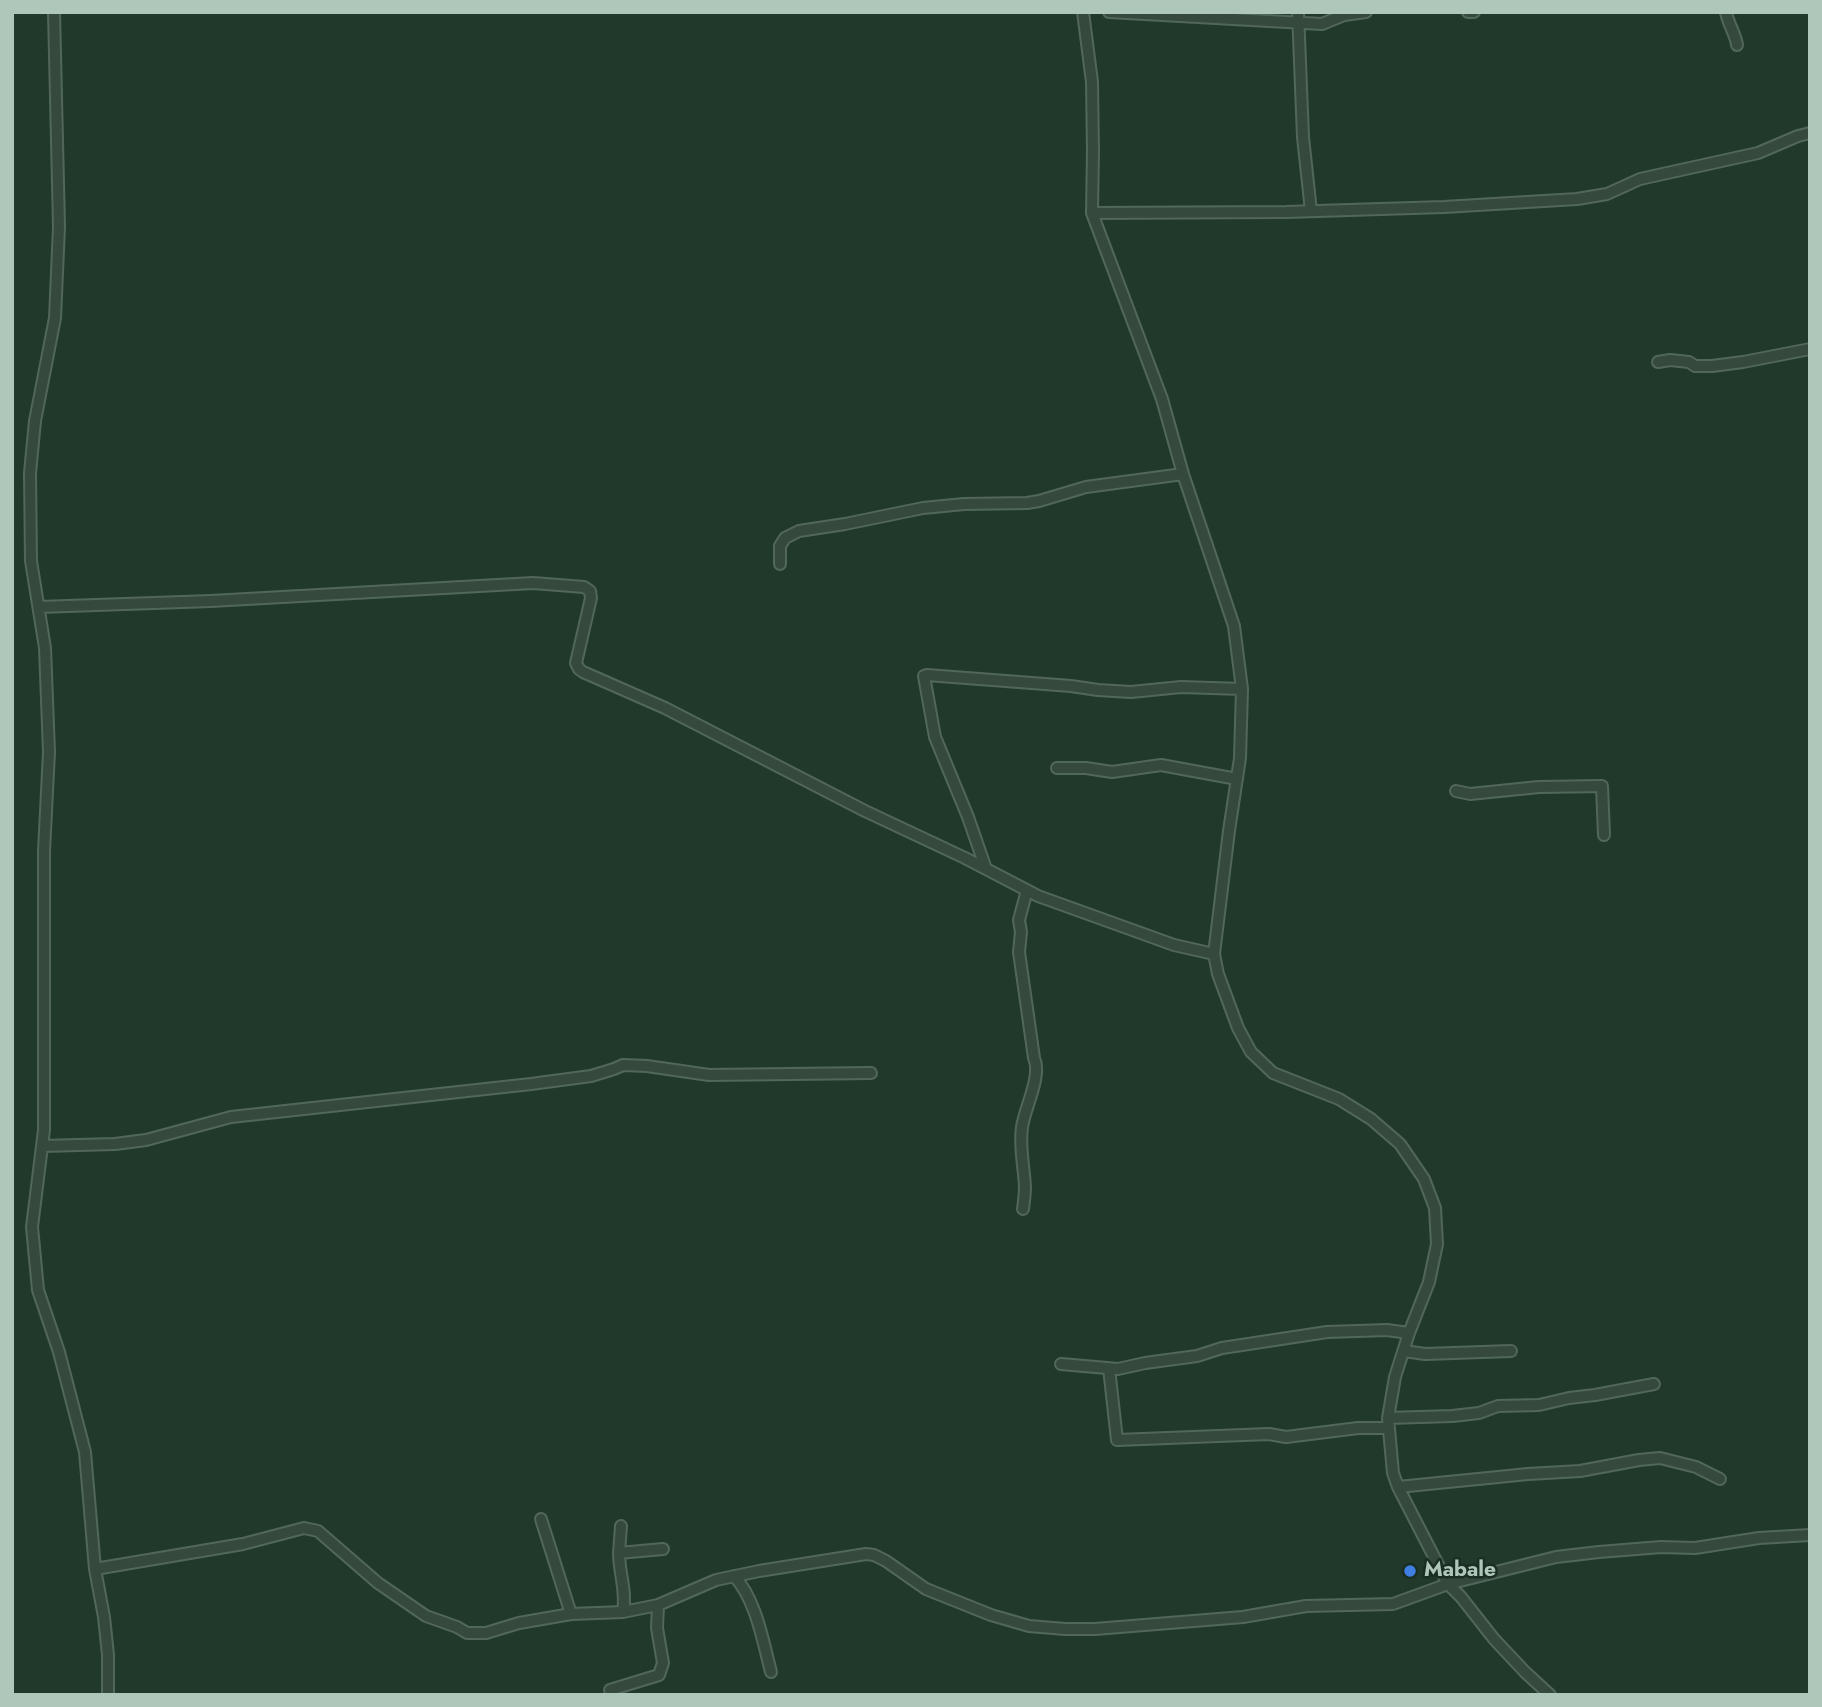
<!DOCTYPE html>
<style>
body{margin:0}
#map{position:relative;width:1822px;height:1707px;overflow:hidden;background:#21392b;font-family:Jost,sans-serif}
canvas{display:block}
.frame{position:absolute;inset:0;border:14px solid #afc6ba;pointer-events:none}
</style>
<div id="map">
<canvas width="1822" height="1707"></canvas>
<div class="frame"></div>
</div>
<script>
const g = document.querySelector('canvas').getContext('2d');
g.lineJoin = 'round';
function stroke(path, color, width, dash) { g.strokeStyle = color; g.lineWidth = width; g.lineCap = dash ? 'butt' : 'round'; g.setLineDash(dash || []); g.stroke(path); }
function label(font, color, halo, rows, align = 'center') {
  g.font = font + ' Jost,sans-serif'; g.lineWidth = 5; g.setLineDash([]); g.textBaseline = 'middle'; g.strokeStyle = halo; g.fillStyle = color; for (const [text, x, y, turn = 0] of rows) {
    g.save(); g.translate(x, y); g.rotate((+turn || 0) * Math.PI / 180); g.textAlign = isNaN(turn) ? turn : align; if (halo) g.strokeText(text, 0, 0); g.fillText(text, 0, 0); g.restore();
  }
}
const minor = new Path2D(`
 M54,12L59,227L55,318L35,421L30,473L31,561L45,648L49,752L44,851V1130L32,1227L38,1290L59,1352L85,1452L95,1569L104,1617L108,1655V1695
 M1083,12L1092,82L1093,151L1092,213L1162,399L1183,474L1234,626L1242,689L1240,758L1229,831L1214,954L1218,974L1238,1028L1251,1052L1273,1073L1339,1099L1371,1119L1400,1144L1424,1179L1435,1208L1437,1244L1429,1282L1409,1333L1395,1377L1388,1418L1393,1473L1398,1487L1448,1584L1461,1597L1494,1639L1525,1672L1550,1695
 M1109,12L1322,24L1344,15L1366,12
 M1298,12L1303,137L1311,211
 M1468,12H1474
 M1726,12C1728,24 1736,35 1737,45
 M1092,213L1286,212L1444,207L1577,199L1607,194L1640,179L1758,153L1798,136L1810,133
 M1658,362L1670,360L1689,362L1695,366H1712L1743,362L1810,349
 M780,564V546L785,538L799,531L845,524L923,508L964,504L1027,503L1039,501L1086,487L1183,474
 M39,607L211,601L533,583L584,587L590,591L591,598L576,663L579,669L583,672L665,708L865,811L965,858L1038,896L1174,945L1214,954
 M1057,768H1086L1112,772L1161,765L1237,779
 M1456,791L1470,794L1539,787L1602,786L1604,835
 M986,869L968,817L935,737L924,676L927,675L1071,686L1098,690L1131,692L1181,687L1242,689
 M42,1146L115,1144L146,1140L231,1117L531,1084L591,1076L614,1069L623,1065L647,1066L709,1075L871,1073
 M1023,1209C1024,1201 1025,1194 1025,1187C1024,1166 1019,1147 1022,1127C1025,1107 1042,1076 1034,1058L1019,952L1021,932L1019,920L1027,890
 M1404,1351L1425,1354L1511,1351
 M1061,1364L1118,1369L1145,1363L1197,1356L1222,1348L1327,1332L1387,1330L1409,1333
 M1109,1368L1117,1440L1269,1434L1286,1437L1358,1428H1388
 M1388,1418L1452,1416L1479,1413L1498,1406L1539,1405L1569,1398L1595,1395L1654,1384
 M1398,1487L1528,1474L1580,1471L1639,1460L1660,1458L1696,1467L1720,1479
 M541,1519L571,1614
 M619,1553L621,1526
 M95,1569L243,1544L304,1528L318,1531L378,1583L426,1616L457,1627L467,1633H486L519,1623L571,1614L623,1612L658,1605L716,1580L759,1571L866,1554L874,1555L886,1561L926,1589L991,1615L1029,1626L1065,1629H1095L1243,1617L1306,1606L1393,1604L1448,1584L1556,1557L1599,1552L1661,1547L1695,1548L1759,1538L1810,1535
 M734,1576C756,1599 763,1642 771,1672
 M623,1612C627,1592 619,1573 619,1553L663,1549
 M610,1690L659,1675L663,1663L657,1628L658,1605`);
const markers = [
 [1410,1571,7,"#3f7fe0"]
];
const poiNames = [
 ["Mabale",1424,1571]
];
stroke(minor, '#52675c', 14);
stroke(minor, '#354a3d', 10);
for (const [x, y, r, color] of markers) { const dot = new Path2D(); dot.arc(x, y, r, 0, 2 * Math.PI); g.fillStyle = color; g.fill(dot); stroke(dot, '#1a2e23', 2.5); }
label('bold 21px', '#afc6ba', '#1a2e23', poiNames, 'left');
</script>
